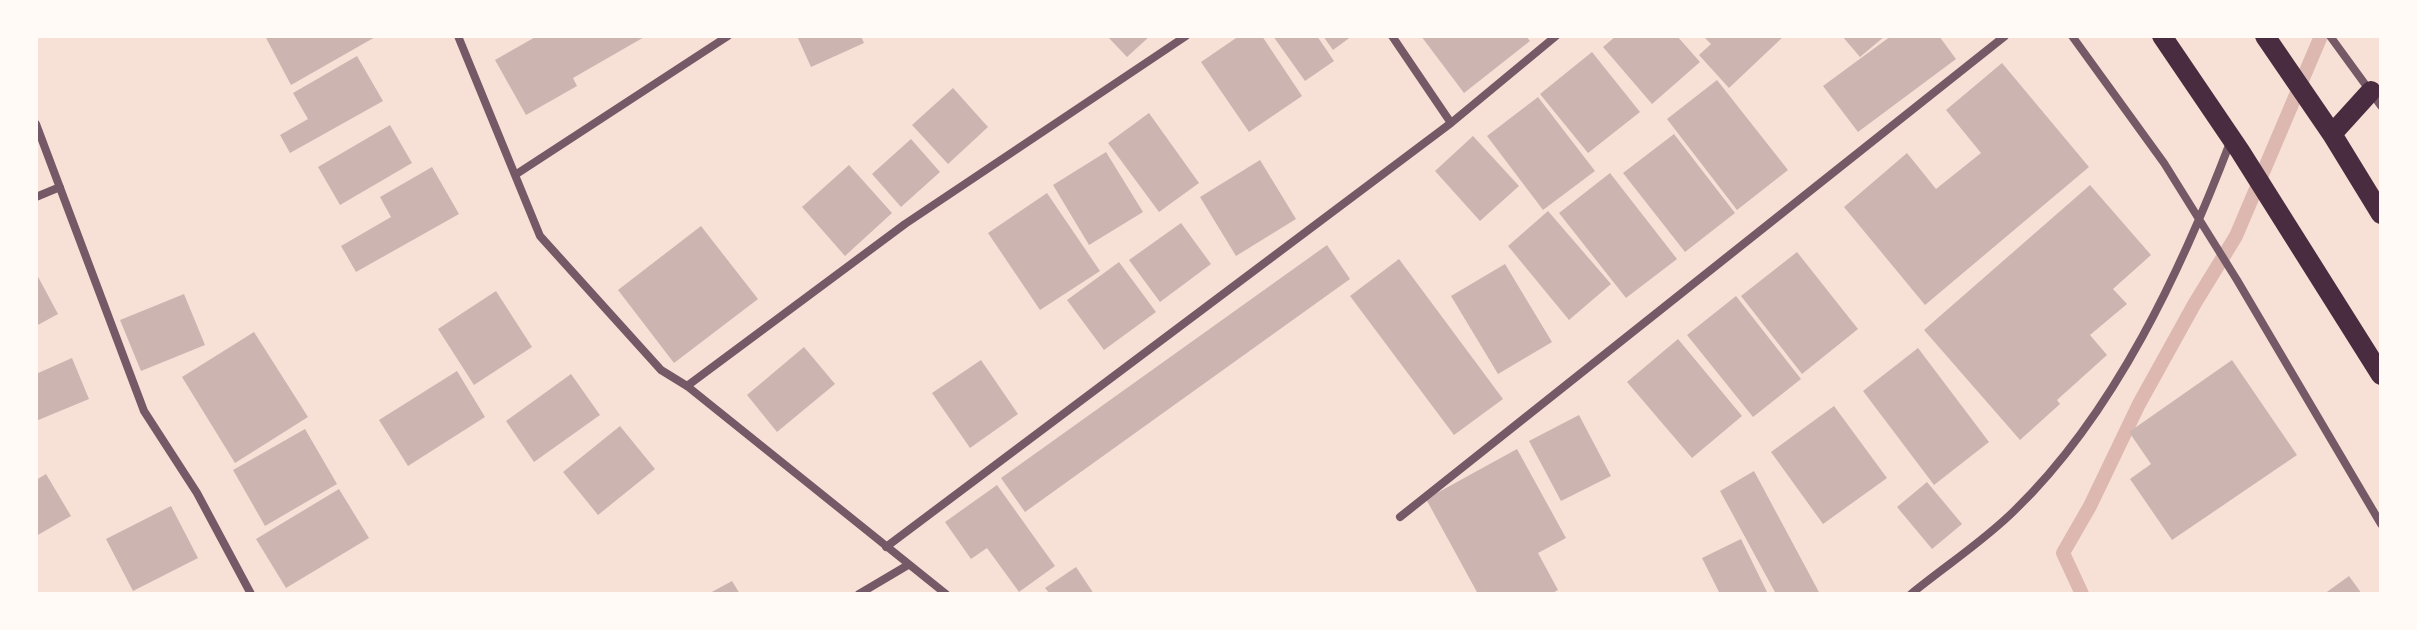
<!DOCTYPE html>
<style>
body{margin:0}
#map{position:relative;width:2417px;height:630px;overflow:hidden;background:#f7e1d7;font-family:"Varela Round",sans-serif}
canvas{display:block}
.frame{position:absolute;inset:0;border:38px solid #fffaf5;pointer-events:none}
</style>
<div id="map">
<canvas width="2417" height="630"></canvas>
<div class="frame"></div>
</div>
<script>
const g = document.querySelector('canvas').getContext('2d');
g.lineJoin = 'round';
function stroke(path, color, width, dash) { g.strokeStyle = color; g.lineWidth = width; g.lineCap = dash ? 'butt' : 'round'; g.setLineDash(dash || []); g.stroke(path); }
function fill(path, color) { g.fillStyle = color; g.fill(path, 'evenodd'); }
const stream = new Path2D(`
 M2082,594L2063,553L2090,506L2139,404L2195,303L2236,236L2321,36`);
const building = new Path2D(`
 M265,36H377L291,85Z
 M537,36H646L573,78L577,86L526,115L495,60Z
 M797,36H861L864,43L811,67Z
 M1107,36H1150L1127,57Z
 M1239,36H1262L1302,96L1249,132L1201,62Z
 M1273,36H1317L1334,61L1305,81Z
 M1323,36H1352L1333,50Z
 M1421,36H1526L1530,41L1464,93Z
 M1616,36H1677L1700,62L1652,104L1603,47Z
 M1703,36H1784L1729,88L1699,55L1711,44Z
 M1842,36H1885L1860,57Z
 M1891,36H1939L1956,59L1858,132L1823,86Z
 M1592,52L1640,112L1588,153L1540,94Z
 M357,56L383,101L290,153L280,135L308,119L293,93Z
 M2002,63L2089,167L1925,305L1844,207L1907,153L1936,189L1981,153L1946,110Z
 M1717,80L1788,170L1737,210L1667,119Z
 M953,88L988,127L948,164L912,125Z
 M1538,97L1595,171L1543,210L1487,136Z
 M1149,113L1199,183L1159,212L1108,143Z
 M390,125L412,163L340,205L318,167Z
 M1674,134L1735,213L1685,252L1623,173Z
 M1473,136L1519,186L1480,221L1435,171Z
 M911,139L940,172L901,207L872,174Z
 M1106,152L1143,212L1089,245L1053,185Z
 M1260,160L1296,219L1236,256L1200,197Z
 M849,165L892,213L845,256L802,207Z
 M432,167L459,214L356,272L341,246L391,217L380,197Z
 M1610,173L1677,259L1626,298L1559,213Z
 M2090,185L2151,255L2113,289L2127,304L2090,335L2107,355L2057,400L2060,404L2020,440L1924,330Z
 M1047,193L1100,271L1040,310L988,233Z
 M1548,211L1611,284L1569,320L1508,246Z
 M1181,223L1211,264L1160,302L1129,260Z
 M701,226L758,299L674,363L618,290Z
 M1327,245L1350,279L1025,512L1001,478Z
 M1797,252L1858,329L1802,374L1741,296Z
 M1399,259L1503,399L1454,435L1350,296Z
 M1119,262L1156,312L1104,350L1067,300Z
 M1505,264L1552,342L1498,374L1451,296Z
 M36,273L58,314L36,326Z
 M496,291L532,347L474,385L438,329Z
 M184,294L205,345L141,371L120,320Z
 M1736,296L1801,379L1753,417L1687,335Z
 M254,332L308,417L235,463L182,377Z
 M1678,339L1742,416L1692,458L1627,382Z
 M804,347L835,384L777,432L747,395Z
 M1918,348L1989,442L1934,485L1863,391Z
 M72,358L89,399L36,421V374Z
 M981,360L1018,414L970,448L932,393Z
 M2232,360L2297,455L2172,540L2130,479L2151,464L2129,432Z
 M457,371L485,417L408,466L379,420Z
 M571,374L600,415L534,462L506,421Z
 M1834,406L1887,478L1823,524L1771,452Z
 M1579,415L1611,476L1561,501L1529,441Z
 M620,426L655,469L598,515L563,472Z
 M305,429L337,484L265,526L233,470Z
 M1517,449L1566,538L1538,553L1558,590L1551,594H1478L1426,499Z
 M1754,471L1820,594H1776L1720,491Z
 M46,474L71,516L36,536V480Z
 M1927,482L1962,524L1932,549L1897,507Z
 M997,485L1055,566L1019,592L987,548L971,559L945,522Z
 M339,489L369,538L286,588L256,539Z
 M171,506L198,558L133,591L106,539Z
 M1741,539L1768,594H1720L1702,558Z
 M1076,567L1094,594H1050L1045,588Z
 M2349,576L2362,594H2324Z
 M732,581L740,594H708Z`);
const minor = new Path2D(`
 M458,36L540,236L661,370L687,386L946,594
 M1392,36L1451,123
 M2072,36L2164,163L2237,280L2381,524
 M2330,36L2381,106
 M36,124L144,411L197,493L251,594
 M515,175L728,36
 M36,197L60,187
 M687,386L905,224L1186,36
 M1400,517L2005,36
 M886,547L1451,123L1556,36
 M859,594L908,565
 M1911,594C1945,566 1984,541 2015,510C2115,413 2182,269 2231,140`);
const primary = new Path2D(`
 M2162,36L2240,151L2381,375
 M2265,36L2332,134L2381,214
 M2332,134L2371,91`);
stroke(stream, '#dcb8b0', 14);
fill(building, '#ccb4b1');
stroke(minor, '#755966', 8);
stroke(primary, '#4a2c40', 20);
</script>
